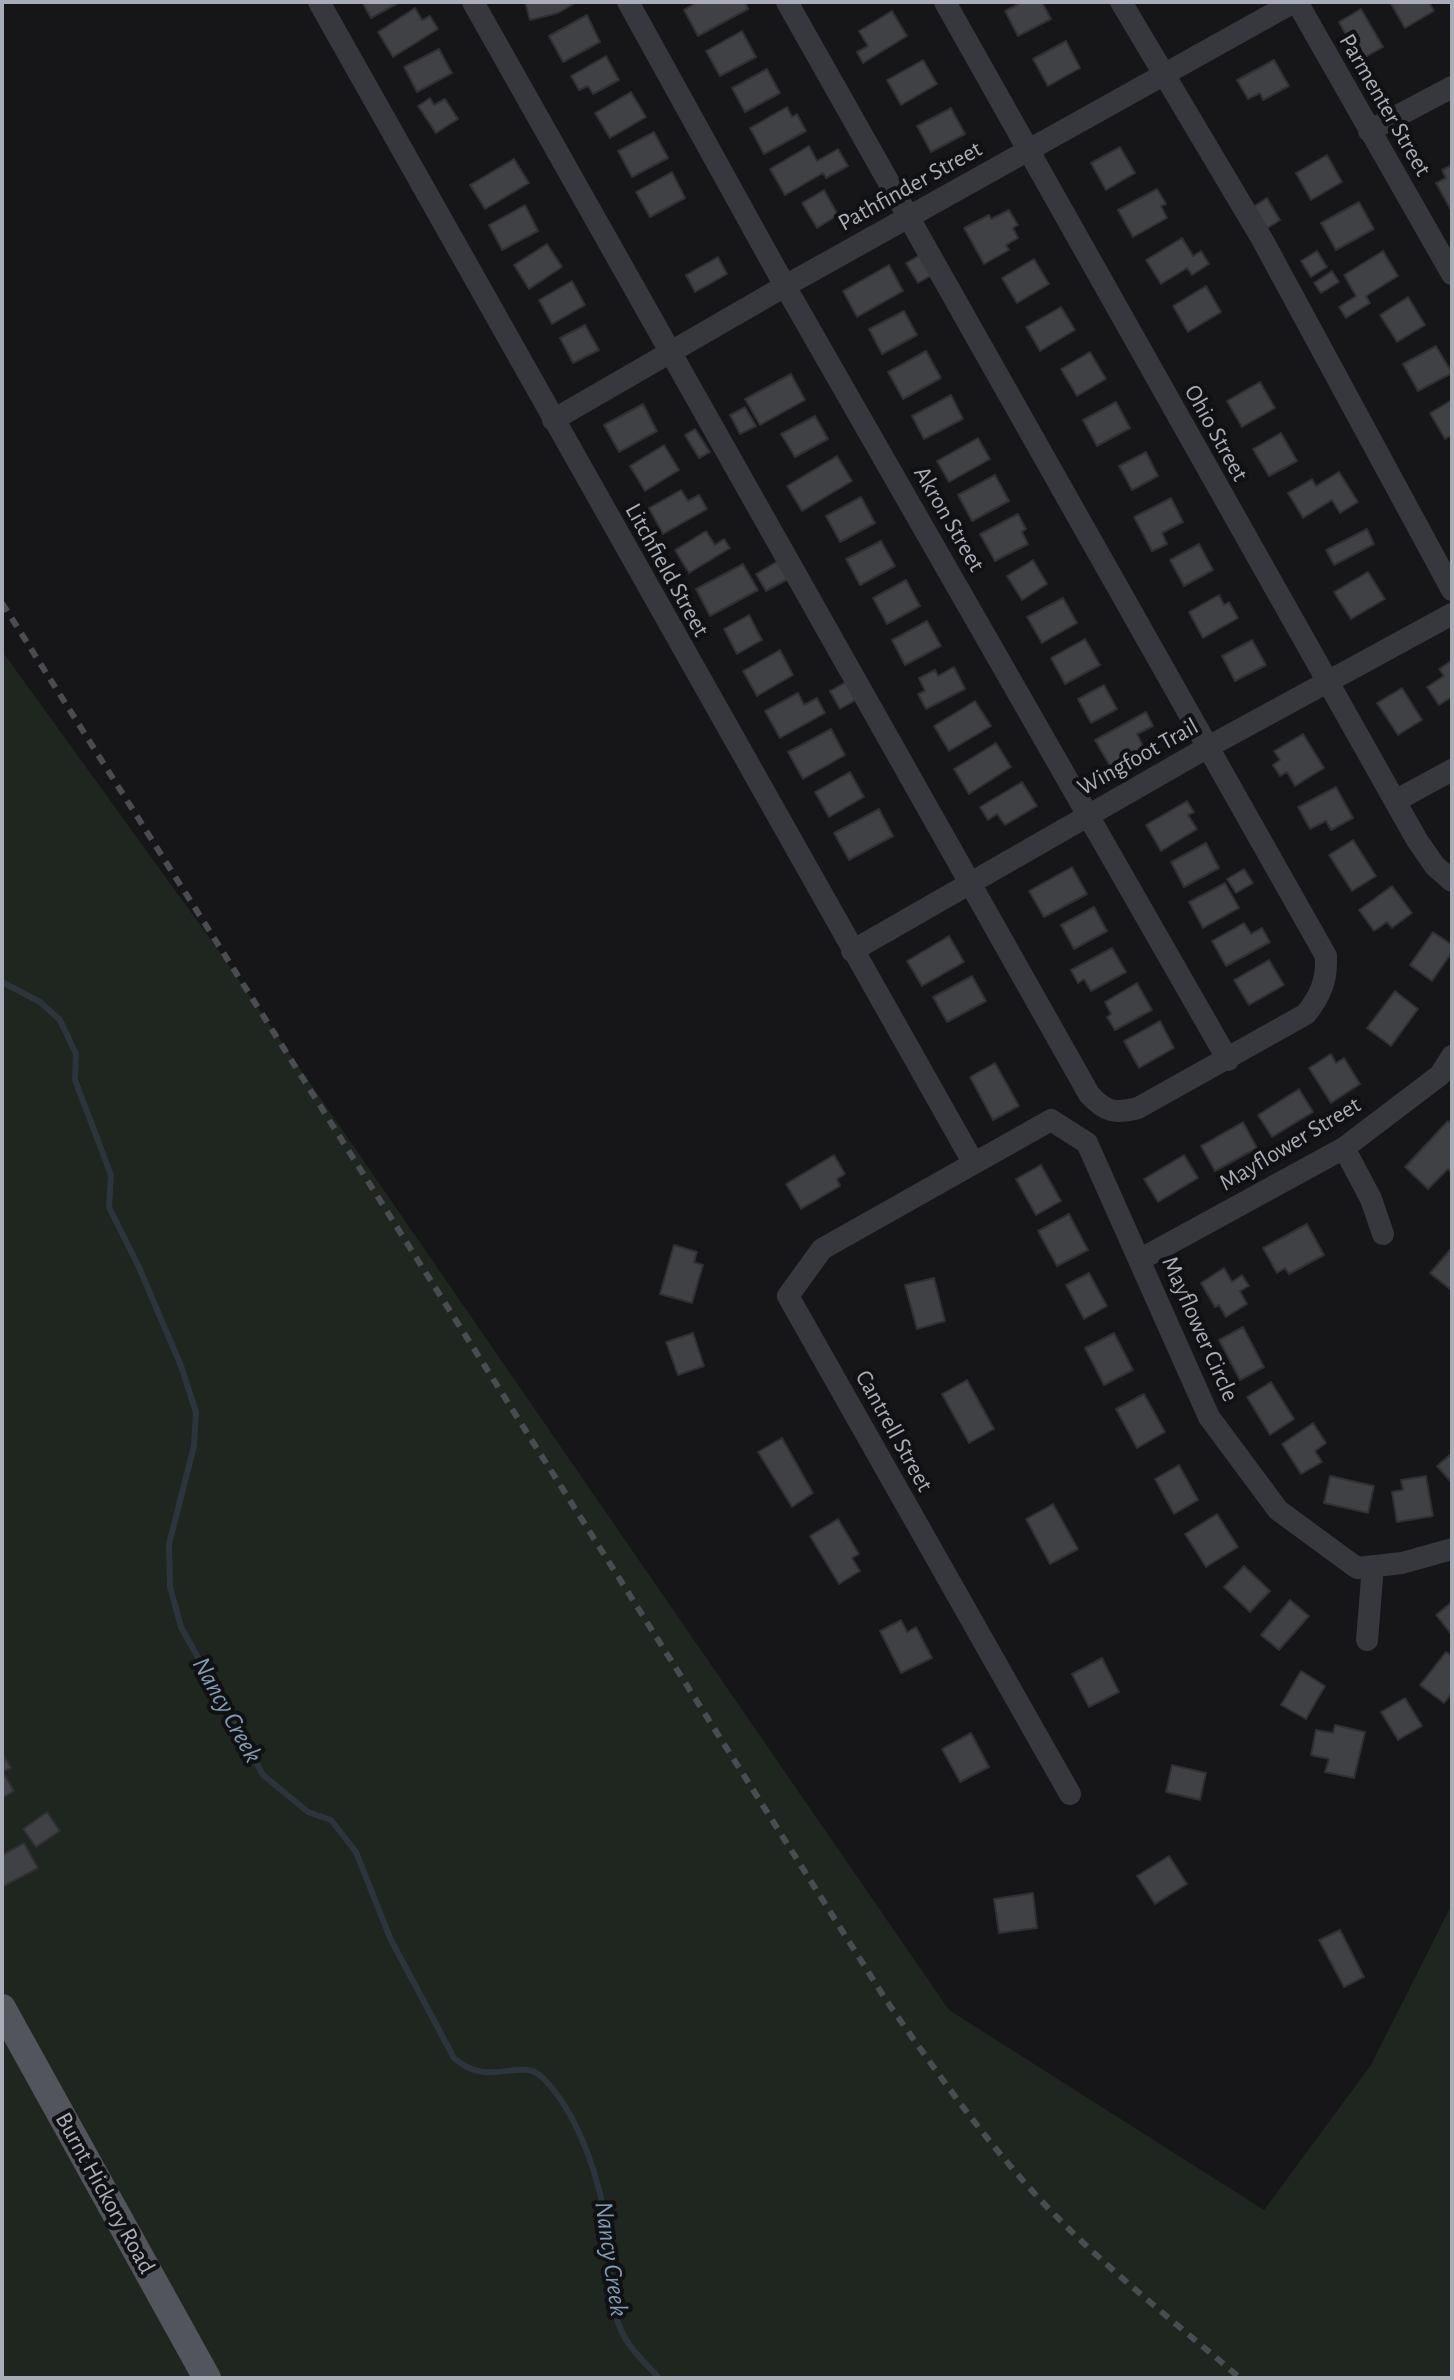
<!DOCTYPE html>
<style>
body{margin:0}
#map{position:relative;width:1454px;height:2380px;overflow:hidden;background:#161618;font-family:"Alegreya Sans",sans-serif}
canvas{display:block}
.frame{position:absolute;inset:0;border:4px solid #a8adb8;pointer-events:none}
</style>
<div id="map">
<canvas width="1454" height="2380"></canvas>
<div class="frame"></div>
</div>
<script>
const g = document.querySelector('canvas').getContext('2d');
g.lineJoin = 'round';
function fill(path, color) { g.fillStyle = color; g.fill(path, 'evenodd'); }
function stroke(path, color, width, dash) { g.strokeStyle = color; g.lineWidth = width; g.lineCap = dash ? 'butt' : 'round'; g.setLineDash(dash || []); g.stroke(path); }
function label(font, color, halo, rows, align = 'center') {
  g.font = font + ' "Alegreya Sans",sans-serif'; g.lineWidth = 8; g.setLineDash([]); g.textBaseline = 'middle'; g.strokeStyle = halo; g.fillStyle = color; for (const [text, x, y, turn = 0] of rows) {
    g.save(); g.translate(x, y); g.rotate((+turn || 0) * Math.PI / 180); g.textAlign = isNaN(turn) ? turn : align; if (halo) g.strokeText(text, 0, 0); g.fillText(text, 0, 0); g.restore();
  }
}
const green = new Path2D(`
 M2,651L219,951L949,2010L1264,2210L1371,2065L1452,1904V2378H2Z`);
const stream = new Path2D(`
 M2,982L40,1002L60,1020L76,1054L75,1080L111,1175L109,1207L138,1265L181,1366L196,1412L194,1446L169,1544L170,1587L181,1627L263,1775L308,1812L331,1820L356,1852L390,1938L454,2058C490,2090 520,2055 543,2078C579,2114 602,2184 607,2234C610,2265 608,2300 621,2330C628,2347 646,2364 659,2378`);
const building = new Path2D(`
 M362,2H400L371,18Z
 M525,2H574L575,3L558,13L530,20Z
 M697,2H745L748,9L698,36L684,10Z
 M1022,2H1042L1051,19L1018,36L1005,11Z
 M1390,2H1429L1434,11L1405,28Z
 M415,8L422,20L430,16L438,29L393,57L378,32Z
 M1361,9L1383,47L1360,60L1339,22Z
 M892,11L907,36L863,63L857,52L868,46L859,31Z
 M587,15L600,42L563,62L549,36Z
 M742,31L756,57L720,76L706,51Z
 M1066,41L1080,68L1048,86L1033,59Z
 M439,49L452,73L417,92L404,67Z
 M606,56L619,80L593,94L588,86L579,90L571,76Z
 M923,60L937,84L901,105L887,80Z
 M1274,60L1289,86L1263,100L1260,93L1248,99L1237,80Z
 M767,69L780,93L745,112L732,88Z
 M631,92L646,117L610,138L595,113Z
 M430,98L434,105L445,99L458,119L436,133L418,106Z
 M787,107L792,117L797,114L806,131L764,154L750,128Z
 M951,108L965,134L931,152L917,126Z
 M654,132L668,158L632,177L618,151Z
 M809,146L817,161L838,149L848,166L826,178L823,173L785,195L770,169Z
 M1120,147L1135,173L1106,190L1091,163Z
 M1327,155L1342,182L1311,200L1296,173Z
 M514,159L529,183L485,209L470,185Z
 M1452,165V212L1436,183L1446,178L1442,170Z
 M672,172L685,198L650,217L636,192Z
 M1157,189L1166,204L1161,206L1167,218L1133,237L1118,210Z
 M824,190L838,215L817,228L802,203Z
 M1267,198L1280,220L1263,231L1250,209Z
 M1359,202L1374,229L1336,250L1321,223Z
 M525,205L538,231L502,250L489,225Z
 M1009,210L1018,225L1013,228L1018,238L1006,245L1009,250L984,264L964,228L989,215L991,219Z
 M1182,238L1193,256L1201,251L1209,264L1192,275L1187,268L1161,284L1146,260Z
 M547,244L562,267L529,289L514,265Z
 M1317,251L1327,267L1311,277L1301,261Z
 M1383,251L1398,276L1366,296L1370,303L1346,318L1339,307L1356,296L1344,275Z
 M920,255L932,275L918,283L906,263Z
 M718,257L727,274L695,292L686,275Z
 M1034,259L1049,284L1017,303L1002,278Z
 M889,265L903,291L857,317L843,291Z
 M1332,271L1339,282L1321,293L1314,283Z
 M572,281L585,305L552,324L539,300Z
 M1206,286L1221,312L1188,332L1173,306Z
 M1408,297L1425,325L1397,342L1380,315Z
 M1061,307L1075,330L1040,351L1026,327Z
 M904,311L917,335L882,354L869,329Z
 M585,325L599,350L573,363L560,338Z
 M1436,346L1452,373L1418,391L1403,364Z
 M926,351L941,378L903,399L888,372Z
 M1090,352L1106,379L1077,396L1061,369Z
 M791,374L805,400L760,425L745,399Z
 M1260,382L1275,408L1242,427L1227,401Z
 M951,395L963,419L924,439L912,416Z
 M1452,400V435L1445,439L1430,413Z
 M1116,402L1130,428L1097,446L1083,420Z
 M643,404L657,431L619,452L604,425Z
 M745,407L756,426L740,434L730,415Z
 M815,416L828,439L795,457L781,434Z
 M695,429L710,452L699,458L685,435Z
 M1281,433L1297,461L1269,476L1253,449Z
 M978,438L990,459L949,482L937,461Z
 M664,445L679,470L645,491L630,466Z
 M1146,452L1158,476L1132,490L1119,466Z
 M837,456L852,481L802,511L787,486Z
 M1339,472L1358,502L1340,513L1332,500L1303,518L1288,493L1312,479L1316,486Z
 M995,475L1009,501L972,521L958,495Z
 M681,490L688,501L699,495L707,509L663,534L649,508Z
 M861,497L875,523L840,542L826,516Z
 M1171,498L1183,522L1162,533L1167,544L1152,551L1134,517Z
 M1018,514L1026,529L1022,532L1028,544L995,561L980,534Z
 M1367,529L1374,544L1334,565L1326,550Z
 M706,531L715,545L724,539L730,548L689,573L675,550Z
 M881,541L895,566L860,585L846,559Z
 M1199,544L1213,570L1184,586L1170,560Z
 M780,560L790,578L766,591L756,574Z
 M1033,560L1047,584L1022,600L1007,576Z
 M743,564L758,590L710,616L696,589Z
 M1368,572L1385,599L1351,619L1334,592Z
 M906,580L920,606L887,624L873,598Z
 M1219,595L1224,605L1229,602L1238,618L1203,638L1189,612Z
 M1063,598L1077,623L1042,643L1027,617Z
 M749,615L762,640L737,654L724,629Z
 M927,621L941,646L905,665L892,640Z
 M1085,639L1100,665L1065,684L1051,658Z
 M1252,640L1266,665L1235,681L1222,656Z
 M780,650L793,675L757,696L743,671Z
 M1451,661L1452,697L1439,705L1427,687L1444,676L1439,669Z
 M954,667L965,689L926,709L918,694L925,691L919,678L935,670L938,676Z
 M848,681L857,699L840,709L830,691Z
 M1104,685L1117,709L1091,723L1078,699Z
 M1402,688L1422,720L1398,735L1377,703Z
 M798,693L804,705L817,698L825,713L780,738L765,711Z
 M975,701L991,726L949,751L934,726Z
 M1146,712L1153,726L1137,734L1144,748L1110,766L1095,740Z
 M831,729L845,755L803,779L788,752Z
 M1303,734L1324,768L1295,786L1287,772L1280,776L1273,765L1280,760L1274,751Z
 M996,743L1011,767L969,794L954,769Z
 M850,772L864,797L829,817L815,792Z
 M1022,782L1037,806L1005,825L997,814L988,820L980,807Z
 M1336,787L1353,818L1331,830L1326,821L1310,829L1298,807Z
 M1187,801L1194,812L1188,815L1197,829L1161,851L1146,825Z
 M879,809L893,836L849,860L834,833Z
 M1353,840L1376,876L1352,891L1329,855Z
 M1206,843L1219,868L1184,887L1171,862Z
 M1072,867L1087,894L1044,917L1029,891Z
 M1244,869L1253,883L1236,893L1227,879Z
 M1225,883L1239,908L1203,928L1189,902Z
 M1392,886L1412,913L1392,928L1387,922L1374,931L1359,910Z
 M1094,907L1107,931L1074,949L1061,925Z
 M1244,923L1251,934L1262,928L1270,942L1226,966L1212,941Z
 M1433,932L1452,945V952L1432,981L1410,965Z
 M949,936L964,962L922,986L907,961Z
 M1112,948L1126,972L1091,991L1084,979L1078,983L1071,970Z
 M1269,960L1284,985L1249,1005L1234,980Z
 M972,976L986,1001L947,1022L933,997Z
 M1137,983L1152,1010L1115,1030L1107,1017L1111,1014L1105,1002Z
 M1395,991L1418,1009L1391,1046L1367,1028Z
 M1160,1021L1174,1048L1139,1068L1124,1041Z
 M1331,1054L1336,1063L1344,1058L1360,1084L1331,1103L1309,1068Z
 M995,1063L1019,1106L993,1120L970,1077Z
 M1299,1089L1313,1112L1272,1137L1258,1115Z
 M1448,1121L1452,1125V1173L1448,1169L1428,1189L1405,1167Z
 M1243,1122L1257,1148L1215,1171L1201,1146Z
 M834,1155L845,1174L837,1179L840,1186L801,1209L786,1184Z
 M1184,1155L1198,1178L1158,1202L1144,1179Z
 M1041,1165L1061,1201L1036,1215L1016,1179Z
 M1069,1214L1088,1250L1057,1266L1038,1231Z
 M1307,1224L1324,1255L1289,1274L1285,1268L1277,1273L1263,1248Z
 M674,1245L697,1252L694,1262L703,1265L692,1303L660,1294Z
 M1450,1250L1452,1252L1451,1290L1430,1273Z
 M1224,1268L1232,1282L1242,1275L1249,1286L1240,1291L1247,1304L1226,1317L1219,1305L1215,1307L1201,1283Z
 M1089,1273L1107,1306L1084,1319L1066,1285Z
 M934,1278L945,1321L917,1329L905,1285Z
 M1243,1327L1264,1367L1240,1380L1219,1340Z
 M693,1333L704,1366L678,1375L666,1342Z
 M1114,1333L1133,1370L1104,1385L1085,1348Z
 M967,1380L994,1429L969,1443L942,1394Z
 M1271,1382L1294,1419L1270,1435L1247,1397Z
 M1144,1394L1165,1432L1137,1448L1116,1409Z
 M1313,1423L1326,1443L1315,1451L1322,1462L1301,1474L1282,1444Z
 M782,1438L813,1493L792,1507L758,1452Z
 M1452,1453V1483L1437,1466Z
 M1179,1465L1198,1500L1174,1514L1155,1479Z
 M1330,1476L1374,1486L1368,1513L1324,1503Z
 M1426,1476L1433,1516L1397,1522L1392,1492L1403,1490L1401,1480Z
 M1053,1504L1078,1549L1050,1564L1026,1519Z
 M1217,1514L1238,1547L1206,1567L1185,1534Z
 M838,1519L859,1554L852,1558L860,1571L839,1584L810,1536Z
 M1244,1566L1270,1591L1250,1612L1224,1587Z
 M1290,1600L1309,1616L1279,1650L1261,1635Z
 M1452,1602V1635L1436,1615Z
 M901,1620L907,1632L916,1627L932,1658L901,1673L880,1631Z
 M1446,1652L1452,1656V1693L1444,1703L1420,1685Z
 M1102,1658L1119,1692L1089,1707L1072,1674Z
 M1301,1671L1325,1686L1306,1719L1281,1705Z
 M1405,1698L1422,1726L1398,1740L1381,1712Z
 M1335,1725L1365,1732L1354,1778L1325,1772L1329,1759L1311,1755L1316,1730L1333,1733Z
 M971,1733L989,1767L960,1782L942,1749Z
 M4,1756L11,1768L3,1772L14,1791L2,1798Z
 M1172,1765L1206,1773L1200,1800L1166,1792Z
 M47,1812L60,1831L36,1847L23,1829Z
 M24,1843L38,1868L2,1887V1855Z
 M1169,1856L1187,1884L1155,1904L1137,1876Z
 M1033,1893L1037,1928L999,1933L994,1899Z
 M1340,1930L1364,1977L1344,1987L1319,1940Z`);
const minor = new Path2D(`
 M319,2L973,1162
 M473,2L1089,1094C1105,1112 1115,1114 1138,1108L1306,1014C1321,995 1327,980 1326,956L787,2
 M628,2L785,286L1228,1060
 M945,2L1417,840L1435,866L1452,881
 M1121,2L1262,239L1452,590
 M1297,2L1452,274
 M1369,131L1452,87
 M553,420L785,286L1294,2
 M1395,801L1452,770
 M852,951L1208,747L1452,614
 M1344,1148L1371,1199L1383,1234
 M1141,1259L1344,1148L1440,1075L1452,1056
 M1367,1640L1373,1566
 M1070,1794L788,1296L822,1249L1051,1120L1087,1143L1209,1417L1278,1510L1357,1568L1402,1563L1452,1549`);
const major = new Path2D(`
 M2,2008L207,2378`);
const rail = new Path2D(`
 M2,603L886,2000C942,2080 999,2161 1069,2229C1123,2282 1183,2329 1240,2378`);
const streetNames = [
 ["Parmenter Street",1385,105,60],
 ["Pathfinder Street",910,186,-29],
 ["Ohio Street",1216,433,61],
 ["Akron Street",949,519,60],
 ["Litchfield Street",667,570,61],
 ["Wingfoot Trail",1138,757,-29],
 ["Mayflower Street",1290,1144,-31],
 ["Mayflower Circle",1200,1329,66],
 ["Cantrell Street",894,1431,61],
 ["Burnt Hickory Road",105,2193,61]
];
const waterNames = [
 ["Nancy Creek",227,1710,61],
 ["Nancy Creek",611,2259,82]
];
fill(green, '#1e261f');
stroke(stream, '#2c353c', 6);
fill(building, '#404145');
stroke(building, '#303034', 2);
stroke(minor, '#37383d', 22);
stroke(major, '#53555c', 28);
stroke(rail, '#4a4c52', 6, [10, 8]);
label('24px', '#a8adb8', '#111113', streetNames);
label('italic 26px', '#7f9bb3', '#111113', waterNames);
</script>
